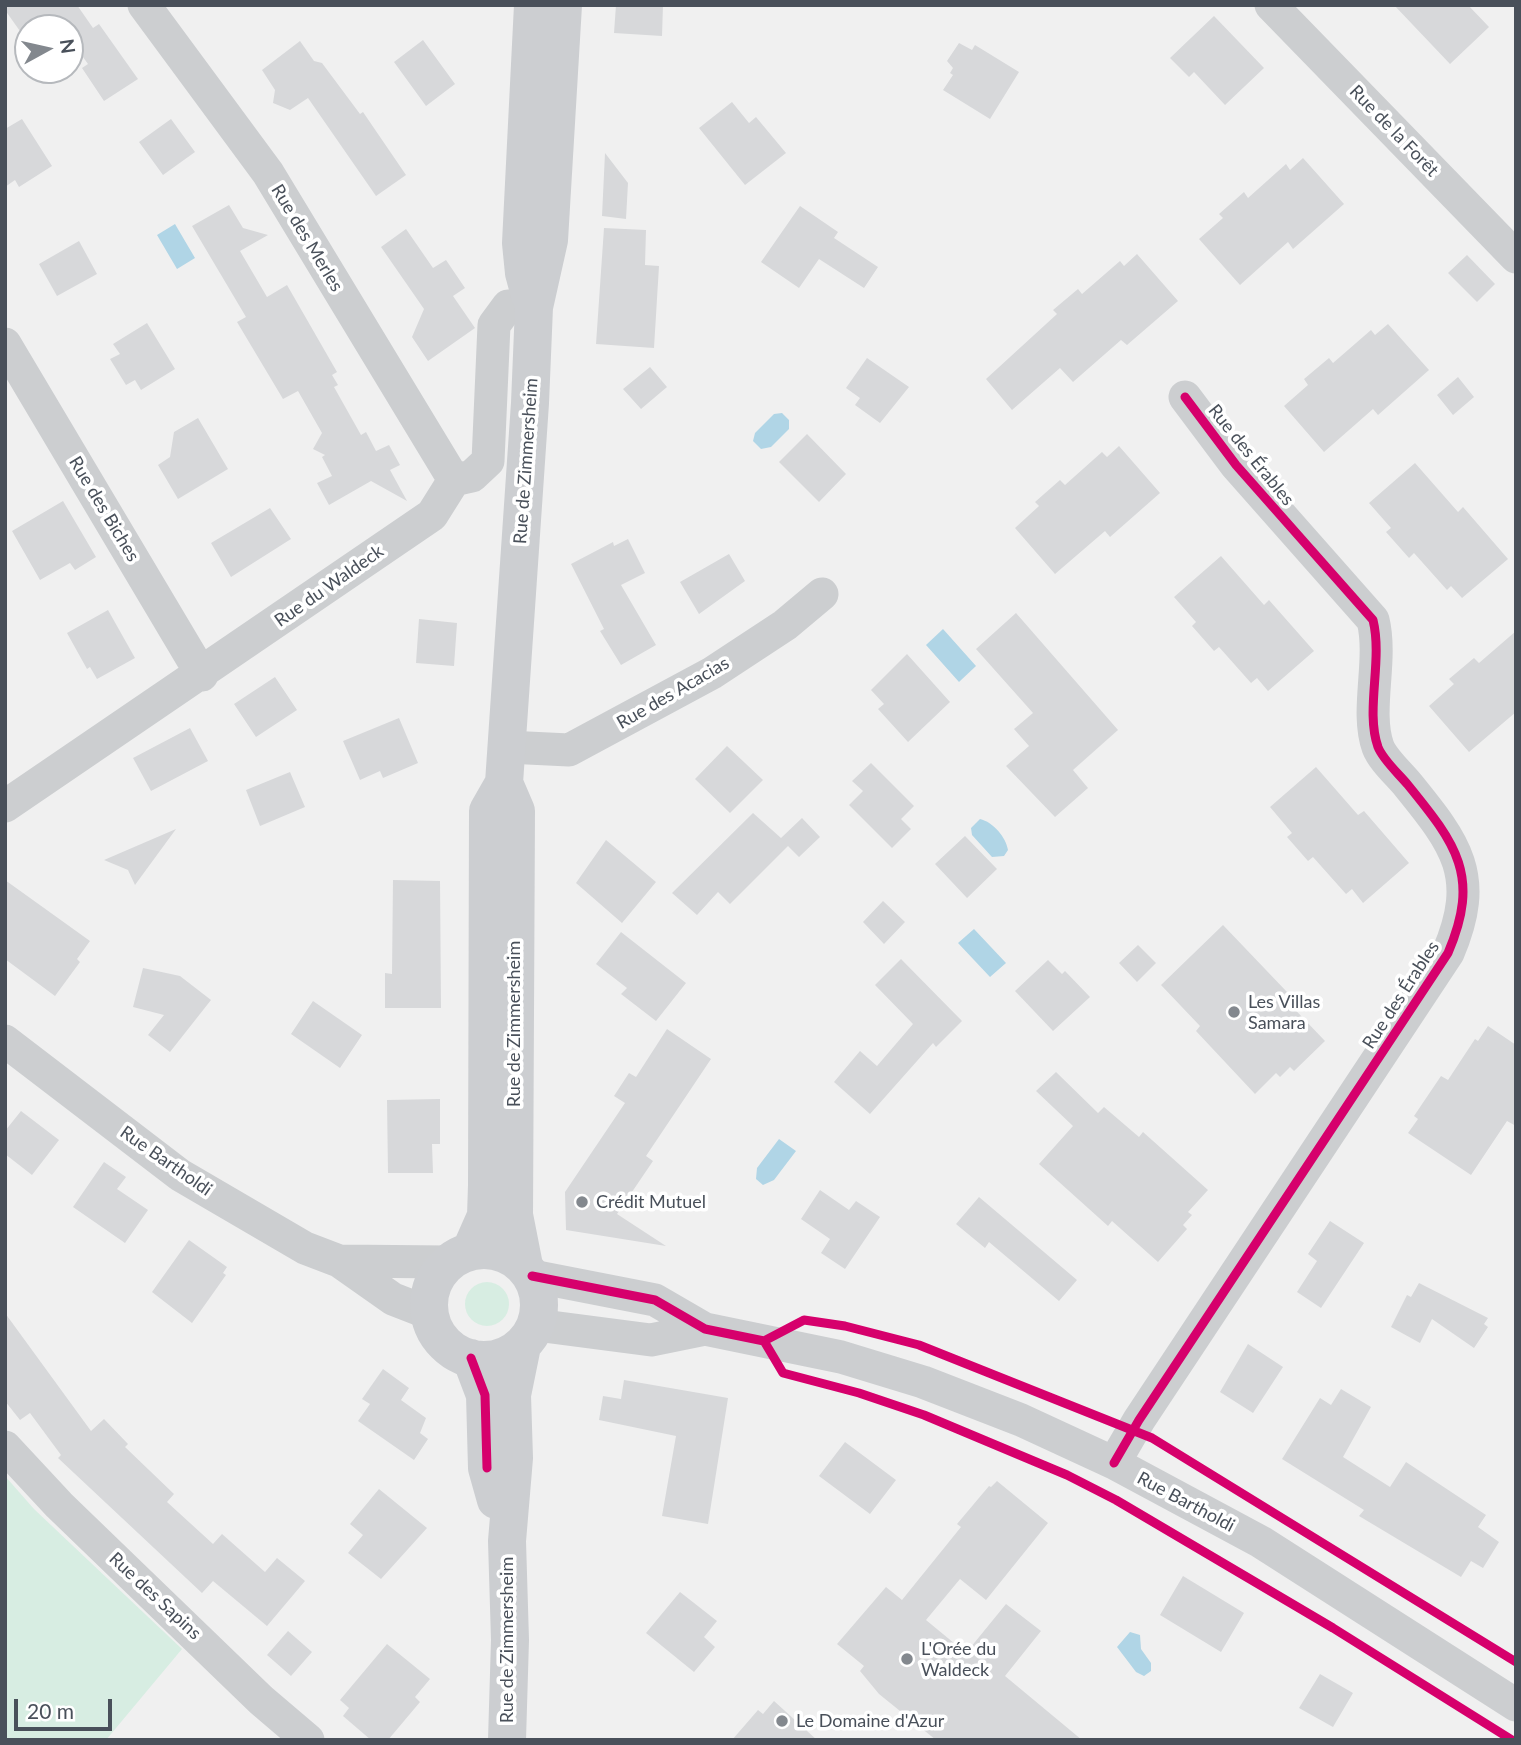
<!DOCTYPE html>
<meta charset="utf-8">
<style>
body{margin:0}
#map{position:relative;width:1521px;height:1745px;overflow:hidden;background:#f0f0f0;font-family:Lato,sans-serif}
canvas{display:block}
.frame{position:absolute;inset:0;border:7px solid #49505a;pointer-events:none}
.north{position:absolute;left:14px;top:14px;width:70px;height:70px;box-sizing:border-box;background:#fff;border:2px solid #b6b9bd;border-radius:50%;rotate:82deg;font-size:19px;font-weight:700;line-height:28px;text-align:center;color:#49505a}
.north::after{content:'';display:block;margin:auto;width:24px;height:32px;background:#83888e;clip-path:polygon(50% 0,100% 100%,50% 72%,0 100%)}
.scale{position:absolute;left:14px;top:1699px;width:98px;height:32px;box-sizing:border-box;border:4px solid #49505a;border-top:0;padding-left:9px;font-size:21px;line-height:24px;white-space:nowrap;color:#49505a;-webkit-text-stroke:5px #fff;paint-order:stroke}
</style>
<div id="map">
<canvas width="1521" height="1745"></canvas>
<div class="frame"></div>
<div class="north">N</div>
<div class="scale">20 m</div>
</div>
<script>
const g = document.querySelector('canvas').getContext('2d');
g.lineJoin = 'round';
function fill(path, color) { g.fillStyle = color; g.fill(path, 'evenodd'); }
function stroke(path, color, width, dash) { g.strokeStyle = color; g.lineWidth = width; g.lineCap = dash ? 'butt' : 'round'; g.setLineDash(dash || []); g.stroke(path); }
function label(font, color, halo, rows, align = 'center') {
  g.font = font + ' Lato,sans-serif'; g.lineWidth = 7; g.setLineDash([]); g.textBaseline = 'middle'; g.strokeStyle = halo; g.fillStyle = color; for (const [text, x, y, turn = 0] of rows) {
    g.save(); g.translate(x, y); g.rotate((+turn || 0) * Math.PI / 180); g.textAlign = isNaN(turn) ? turn : align; if (halo) g.strokeText(text, 0, 0); g.fillText(text, 0, 0); g.restore();
  }
}
const green = new Path2D(`
 M465 1304a22 22 0 1 1 44 0a22 22 0 1 1-44 0Z
 M5,1476L34,1509L182,1649L106,1740H5Z`);
const water = new Path2D(`
 M175,224L195,258L177,269L157,235Z
 M782,413L789,420V429L771,447L761,449L753,441L755,433L774,414Z
 M943,629L976,666L959,682L926,645Z
 M980,819C993,822 1006,837 1008,850L1004,856L992,857L972,835L971,828Z
 M974,929L1006,963L990,977L958,943Z
 M779,1139L796,1151L774,1180L763,1185L756,1179L757,1168Z
 M1130,1632L1140,1635L1141,1649L1151,1663V1671L1144,1676L1136,1672L1117,1647Z`);
const building = new Path2D(`
 M5,5H77L93,28L99,24L138,79L104,101L82,68L88,64L70,39V28H63L57,19L45,28H28L27,41L5,10Z
 M616,5H663L662,36L614,33Z
 M1394,5H1468L1489,27L1450,64Z
 M1214,16L1264,68L1225,105L1194,72L1189,77L1170,58Z
 M423,40L455,84L426,106L394,62Z
 M300,41L314,61L322,63L360,114L363,112L406,175L376,196L308,98L290,110L273,103L275,90L262,70Z
 M959,43L972,50L975,45L1019,72L990,119L943,90L953,75L950,73L953,68L947,61Z
 M732,102L749,123L756,117L786,153L745,185L699,128Z
 M22,119L52,166L19,187L15,180L5,187V129Z
 M171,119L195,152L163,175L139,142Z
 M605,153L628,183L626,219L602,216Z
 M1303,158L1344,204L1293,249L1288,242L1240,285L1199,239L1223,218L1219,214L1244,192L1248,198L1286,164L1290,170Z
 M229,205L243,228L268,235L240,251L267,297L287,285L337,372L332,375L338,385L334,387L361,435L366,432L376,451L389,445L400,465L390,470L407,501L371,481L329,505L317,483L332,476L322,457L325,455L313,449L322,433L298,391L283,399L237,322L246,317L192,226Z
 M800,206L838,232L834,238L878,267L864,288L819,259L799,288L761,262Z
 M604,228L646,230L645,265L659,266L654,348L596,344Z
 M406,229L433,268L446,260L465,288L453,296L475,328L428,361L412,337L424,309L381,247Z
 M79,241L97,274L57,296L39,264Z
 M1137,254L1178,301L1127,345L1121,340L1073,382L1060,368L1012,410L986,379L1057,314L1053,310L1078,289L1082,294L1120,261L1124,266Z
 M1467,255L1495,284L1477,302L1448,273Z
 M147,323L175,369L141,390L135,380L126,385L110,359L120,354L113,344Z
 M1388,324L1429,370L1378,415L1373,409L1324,452L1284,406L1308,385L1304,379L1329,358L1333,363L1371,330L1375,335Z
 M867,358L909,387L880,423L855,405L860,398L846,388Z
 M650,367L667,387L641,409L623,389Z
 M1458,377L1474,397L1453,415L1437,395Z
 M198,418L228,469L178,499L158,465L170,457L174,432Z
 M807,434L846,474L819,502L779,462Z
 M1119,446L1160,493L1110,537L1105,531L1055,574L1015,528L1039,506L1035,502L1060,480L1065,485L1102,452L1107,457Z
 M1415,463L1458,512L1463,507L1508,559L1462,598L1451,586L1447,590L1414,553L1409,558L1386,532L1391,528L1369,503Z
 M63,501L96,557L75,570L70,563L40,580L12,531Z
 M270,508L291,539L231,577L211,543Z
 M628,539L645,573L621,585L656,645L621,665L600,631L604,629L571,564L613,542L614,546Z
 M729,554L745,581L699,614L680,582Z
 M1221,556L1264,605L1269,600L1314,651L1268,691L1257,678L1251,683L1219,647L1214,651L1192,626L1196,622L1174,597Z
 M108,610L135,658L97,679L90,667L87,669L67,633Z
 M1016,613L1118,730L1073,770L1088,788L1055,817L1006,766L1029,746L1014,729L1033,713L976,649Z
 M419,619L457,623L454,666L416,663Z
 M1516,631V712L1469,752L1429,706L1454,684L1449,679L1474,658L1479,663Z
 M907,654L950,702L908,742L878,709L884,704L871,690Z
 M275,677L297,710L256,737L234,704Z
 M399,718L418,763L383,778L380,771L360,780L343,741Z
 M190,728L208,761L151,791L133,758Z
 M727,746L763,780L730,813L695,779Z
 M871,763L914,806L901,819L911,829L892,848L849,805L863,791L852,781Z
 M1316,767L1358,815L1364,811L1409,863L1363,903L1352,889L1346,894L1313,857L1308,861L1287,837L1292,833L1270,807Z
 M290,772L305,807L260,826L246,790Z
 M753,813L781,838L802,818L820,837L799,857L788,846L730,904L718,892L697,915L672,893Z
 M176,829L135,885L128,870L104,860Z
 M965,836L997,869L967,898L935,864Z
 M606,840L656,882L622,923L576,883Z
 M5,880L90,941L77,959L80,962L55,996L5,959Z
 M393,880L440,881L441,1008H385V973L392,974Z
 M883,901L905,922L884,944L863,922Z
 M1223,925L1287,992L1282,996L1325,1041L1294,1071L1290,1067L1280,1077L1276,1073L1255,1094L1196,1031L1200,1026L1161,985Z
 M621,932L686,983L656,1021L621,994L627,988L596,964Z
 M1138,945L1156,963L1137,982L1119,963Z
 M901,959L962,1021L936,1047L933,1043L870,1114L834,1082L860,1051L877,1066L913,1024L875,985Z
 M1048,960L1062,974L1065,971L1090,997L1053,1031L1015,991Z
 M143,968L180,976L211,1000L170,1052L148,1035L164,1015L133,1007Z
 M313,1001L362,1035L340,1068L291,1034Z
 M1488,1026L1516,1045V1126L1507,1121L1471,1175L1408,1133L1418,1119L1414,1116L1441,1076L1448,1080L1475,1039L1478,1041Z
 M667,1029L711,1059L646,1156L653,1161L617,1214L666,1246L566,1230L565,1192L625,1103L614,1096L629,1073L636,1077Z
 M1056,1072L1098,1113L1104,1107L1139,1137L1143,1132L1208,1190L1188,1212L1192,1215L1183,1225L1187,1229L1158,1262L1112,1221L1108,1226L1039,1164L1073,1126L1036,1091Z
 M440,1099V1144H432L433,1173H388L387,1100Z
 M21,1111L59,1140L32,1175L5,1154V1131Z
 M104,1162L126,1177L117,1189L148,1210L125,1243L73,1207Z
 M820,1190L849,1210L856,1201L880,1217L845,1269L821,1253L830,1239L801,1219Z
 M979,1197L1077,1280L1059,1301L989,1242L985,1248L956,1224Z
 M1330,1221L1364,1243L1321,1308L1297,1292L1317,1261L1308,1254Z
 M189,1240L227,1267L223,1273L226,1275L192,1323L152,1292Z
 M1419,1283L1488,1318L1484,1324L1488,1327L1474,1348L1432,1319L1420,1343L1391,1327L1407,1295L1411,1297Z
 M5,1313L91,1431L104,1419L128,1444L125,1447L174,1494L167,1502L213,1544L222,1534L265,1572L277,1558L305,1581L267,1626L213,1581L202,1593L58,1458L61,1455L30,1413L20,1420L5,1401Z
 M1248,1344L1283,1367L1253,1413L1220,1392Z
 M383,1369L409,1388L401,1400L426,1418L420,1433L428,1439L414,1460L358,1421L370,1404L362,1399Z
 M624,1380L728,1398L708,1524L662,1516L676,1436L599,1420L603,1396L621,1399Z
 M1341,1389L1371,1407L1343,1457L1390,1487L1406,1462L1486,1515L1478,1527L1499,1542L1483,1568L1471,1561L1461,1577L1359,1516L1364,1510L1282,1459L1320,1398L1331,1405Z
 M845,1442L896,1480L870,1514L819,1476Z
 M997,1481L1048,1523L986,1600L960,1579L926,1620L966,1653L1006,1604L1041,1631L1005,1676L1082,1740H936L879,1694L860,1671L864,1666L837,1644L886,1587L902,1600L961,1527L957,1524L989,1486L991,1487Z
 M379,1489L427,1528L381,1579L348,1553L363,1535L350,1524Z
 M1183,1576L1244,1613L1221,1652L1160,1615Z
 M680,1592L717,1621L704,1637L715,1647L694,1672L646,1633Z
 M288,1631L312,1652L291,1676L267,1655Z
 M387,1644L430,1679L415,1697L420,1702L388,1740H371L343,1716L349,1708L340,1700Z
 M1320,1674L1353,1693L1333,1727L1299,1708Z
 M774,1701L817,1740H732L758,1710L763,1714Z`);
const minor = new Path2D(`
 M144,5L268,173L454,480
 M1271,5L1516,257
 M5,344L202,675
 M507,747L569,750L712,673L785,625L822,594
 M5,806L432,515L454,480L472,476L488,461L494,325L508,306L534,307
 M5,1041L180,1175L305,1248L339,1261L393,1299L429,1313
 M339,1261L448,1262
 M532,1276L655,1300L705,1329L841,1357L923,1382L1021,1420L1114,1463L1261,1542L1516,1705
 M536,1325L651,1340L705,1329
 M5,1447L59,1505L261,1700L308,1740
 M1114,1463L1139,1420L1448,953C1481,876 1456,844 1408,785C1399,774 1383,760 1378,747C1365,710 1383,661 1373,620L1236,465L1185,397`);
const secondary = new Path2D(`
 M530,295L524,273L521,243L533,5
 M429 1305a55 55 0 1 1 110 0a55 55 0 1 1-110 0Z
 M471,1250L486,1216L487,1185L488,811L504,783
 M524,1266L514,1215L516,811L504,783L530,403L534,307L549,240L563,5
 M471,1358L485,1395L487,1468L496,1500
 M507,1740L510,1640L507,1541L514,1458L512,1395L522,1346`);
const cycleway = new Path2D(`
 M532,1276L655,1300L705,1329L764,1341
 M764,1341L783,1373L859,1393L924,1415L1067,1475L1116,1500L1333,1628L1512,1740
 M764,1341L804,1320L845,1326L919,1345L1152,1438L1516,1662
 M471,1358L485,1395L487,1468
 M1114,1463L1139,1420L1448,953C1481,876 1456,844 1408,785C1399,774 1383,760 1378,747C1365,710 1383,661 1373,620L1236,465L1185,397`);
const markers = [
 [1234,1012,7,"#83888e"],
 [582,1202,7,"#83888e"],
 [907,1659,7,"#83888e"],
 [782,1721,7,"#83888e"]
];
const streetNames = [
 ["Rue de la Forêt",1394,131,46],
 ["Rue des Merles",307,238,59],
 ["Rue des Érables",1251,455,51],
 ["Rue de Zimmersheim",526,461,-86],
 ["Rue des Biches",104,509,59],
 ["Rue du Waldeck",329,586,-35],
 ["Rue des Acacias",673,693,-30],
 ["Rue des Érables",1401,995,-57],
 ["Rue de Zimmersheim",514,1024,-90],
 ["Rue Bartholdi",166,1161,35],
 ["Rue Bartholdi",1186,1502,28],
 ["Rue des Sapins",155,1596,43],
 ["Rue de Zimmersheim",507,1640,-90]
];
const poiNames = [
 ["Les Villas",1248,1002],
 ["Samara",1248,1023],
 ["Crédit Mutuel",596,1202],
 ["L'Orée du",921,1649],
 ["Waldeck",921,1670],
 ["Le Domaine d'Azur",796,1721]
];
fill(green, '#d7ede2');
fill(water, '#b0d5e6');
fill(building, '#d7d8da');
stroke(minor, '#ccced0', 33);
stroke(secondary, '#ccced1', 38);
stroke(cycleway, '#d6006c', 9);
for (const [x, y, r, color] of markers) { const dot = new Path2D(); dot.arc(x, y, r, 0, 2 * Math.PI); g.fillStyle = color; g.fill(dot); stroke(dot, '#fff', 2.5); }
label('18px', '#49505a', '#fff', streetNames);
label('18px', '#49505a', '#fff', poiNames, 'left');
</script>
